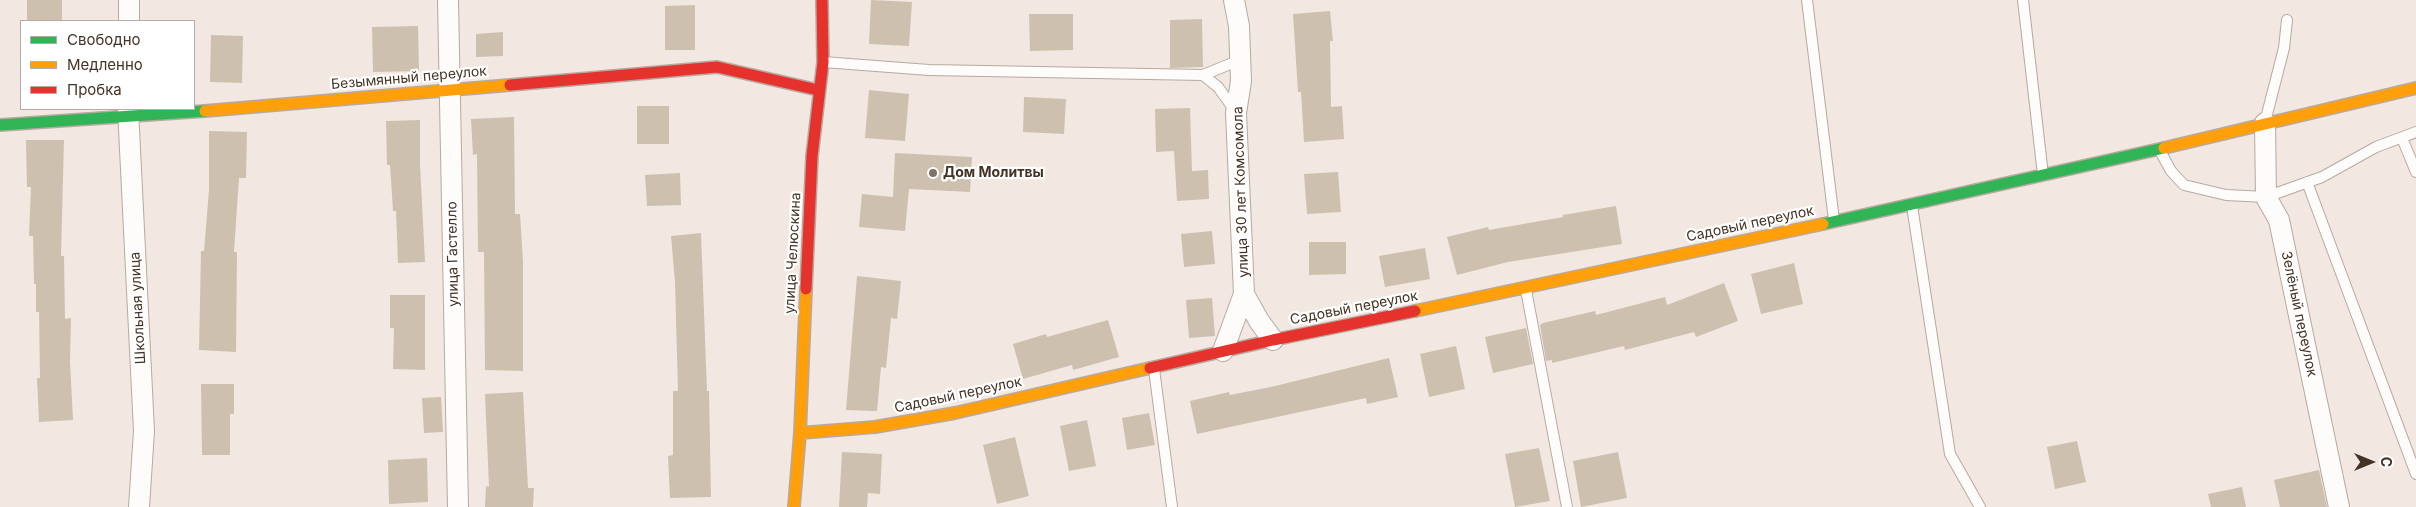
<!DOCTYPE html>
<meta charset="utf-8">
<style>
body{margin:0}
#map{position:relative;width:2416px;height:507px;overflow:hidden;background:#f2e8e1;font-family:Inter,sans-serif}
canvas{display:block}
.legend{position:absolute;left:20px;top:20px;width:175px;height:90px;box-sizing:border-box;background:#fff;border:1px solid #b4ada7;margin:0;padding:6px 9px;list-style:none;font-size:15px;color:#443224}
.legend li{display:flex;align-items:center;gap:10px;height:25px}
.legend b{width:25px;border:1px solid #b4ada7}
.north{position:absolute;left:2346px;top:437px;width:50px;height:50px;-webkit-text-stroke:4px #fff;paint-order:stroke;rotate:90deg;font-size:14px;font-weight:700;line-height:20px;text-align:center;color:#443224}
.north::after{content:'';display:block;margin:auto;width:18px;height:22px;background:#443224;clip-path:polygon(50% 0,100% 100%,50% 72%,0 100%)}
</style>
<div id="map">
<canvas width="2416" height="507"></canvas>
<ul class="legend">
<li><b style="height:6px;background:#30b455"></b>Свободно</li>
<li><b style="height:6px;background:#ff9f0a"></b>Медленно</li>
<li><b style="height:6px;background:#e5322d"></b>Пробка</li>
</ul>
<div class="north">С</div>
</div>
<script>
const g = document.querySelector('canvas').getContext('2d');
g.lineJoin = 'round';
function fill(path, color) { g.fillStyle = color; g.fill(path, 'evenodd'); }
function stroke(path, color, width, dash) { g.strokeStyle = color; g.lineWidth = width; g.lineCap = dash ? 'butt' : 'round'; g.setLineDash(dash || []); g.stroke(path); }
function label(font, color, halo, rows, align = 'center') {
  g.font = font + ' Inter,sans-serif'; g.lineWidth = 4.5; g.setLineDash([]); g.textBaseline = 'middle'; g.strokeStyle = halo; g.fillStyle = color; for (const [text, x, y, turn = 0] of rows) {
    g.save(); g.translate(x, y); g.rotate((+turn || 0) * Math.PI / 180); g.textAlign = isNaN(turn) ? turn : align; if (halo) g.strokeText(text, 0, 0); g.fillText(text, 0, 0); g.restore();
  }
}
const building = new Path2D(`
 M27,0H62V21H27Z
 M871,0L912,2L909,46L869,44Z
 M695,5V50H665V6Z
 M1330,11L1333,41H1330L1331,107L1342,106L1344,139L1304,142L1301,92H1298L1293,14Z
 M1029,14H1073V50L1030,51Z
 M1202,19L1203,67L1170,68V20Z
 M418,26L419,71L373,72L372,27Z
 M503,32V56L476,57V34Z
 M211,35L243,36L242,83L210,82Z
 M869,90L909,94L905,141L865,138Z
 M1024,97L1066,99L1064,134L1023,132Z
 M637,106H669V144H637Z
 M1190,108L1192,171L1208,170L1209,199L1177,201L1174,151L1156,152L1155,109Z
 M514,117L515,214H520L523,262V371L485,370L484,252H478L477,154L473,155L471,119Z
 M420,120V164L425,262L398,263L396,211H393L390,165H387L386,121Z
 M209,131L247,132L246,178H239L234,252H237L236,352L199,350L201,251H204L209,190Z
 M26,140H64L61,256H64L65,319L71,318L70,362L73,420L39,422L37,378H40L39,312H36V284H34L33,236H29L31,187H27Z
 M895,153L972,157L970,192L909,189L905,231L859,227L862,194L893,197Z
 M1338,172L1341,212L1307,214L1304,174Z
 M680,173L681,205L647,206L645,175Z
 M1616,206L1622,244L1508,262L1457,275L1447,237L1488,227L1489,230L1563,217V215Z
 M1212,231L1215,264L1184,267L1181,234Z
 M701,233L707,391H709L711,497L670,498L668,456L673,455V391H678L675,282L671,236Z
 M1309,242H1346V274L1309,275Z
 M1425,248L1430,279L1385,287L1379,256Z
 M1794,263L1803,304L1761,314L1751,274Z
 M857,276L901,281L897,319L891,318L886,368L881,367L877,411H873L846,410Z
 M1724,283L1738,321L1696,337L1694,332L1625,350L1624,346L1552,363V360L1546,361L1540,325L1543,323L1595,311L1596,315L1665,297L1667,305Z
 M390,295H425V370L393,369L394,328H390Z
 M1212,298L1215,336L1189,338L1186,300Z
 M1108,320L1119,357L1073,370L1072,365L1023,379L1013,344L1046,334L1047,337Z
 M1526,328L1533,364L1493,373L1485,337Z
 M1456,346L1465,389L1429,397L1420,354Z
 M1389,358L1398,397L1367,404L1366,398L1197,434L1190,401L1229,392L1230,395L1271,387Z
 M201,384H234V414H230V455H202Z
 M523,392L528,488H534L533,507H485L486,486L489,487L485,394Z
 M441,397L443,432L424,433L422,398Z
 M1149,413L1155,445L1127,450L1122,418Z
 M1087,420L1096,466L1069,471L1060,426Z
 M1015,437L1029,496L997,504L983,445Z
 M2077,441L2086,482L2055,489L2047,447Z
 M1539,448L1550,501L1515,507L1505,454Z
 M842,452L882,454L880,494L868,493L867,507H839Z
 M1618,452L1627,498L1581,507L1573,461Z
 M427,458L428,502L389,504L388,460Z
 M2319,470L2327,507H2280L2274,480Z
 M2242,487L2246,507H2211L2208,494Z`);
const lane = new Path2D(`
 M1807,0L1834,220
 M2023,0L2043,175
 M823,62L929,70L1203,75L1218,87L1236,112
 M1203,75L1240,60
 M2265,122L2284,48L2287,20
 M2402,138L2416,172
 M2160,151L2171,171L2184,185L2226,195L2266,197L2322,177L2376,147L2416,132
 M2307,182L2416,474
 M1912,206L1950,454L1980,507
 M1526,290L1567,507
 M1154,369L1172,507`);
const street = new Path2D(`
 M448,0L458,507
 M1234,0L1239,26L1241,81L1236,113L1244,294L1259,321L1273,340
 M129,21V0
 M128,109L144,431L139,507
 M2265,123L2266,197L2279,220L2339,507
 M1223,351L1244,294`);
const fast = new Path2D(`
 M0,125L205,111
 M1823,224L2164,148`);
const slow = new Path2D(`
 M205,111L510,85
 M2164,148L2416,88
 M1415,311L1823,224
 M800,433L875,427L955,413L1150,368
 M794,507L800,433L806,289`);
const jam = new Path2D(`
 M510,85L717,67L818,90
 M806,289L812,156L823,62L822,0
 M1150,368L1273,340L1415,311`);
const markers = [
 [933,173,5,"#817266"]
];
const streetNames = [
 ["Безымянный переулок",409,78,-5],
 ["улица 30 лет Комсомола",1241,192,-92],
 ["Садовый переулок",1750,224,-12],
 ["улица Челюскина",793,253,-87],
 ["улица Гастелло",453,254,-91],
 ["Школьная улица",138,308,-93],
 ["Садовый переулок",1354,308,-11],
 ["Зелёный переулок",2299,314,78],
 ["Садовый переулок",958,395,-12]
];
const poiNames = [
 ["Дом Молитвы",943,173]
];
fill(building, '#cec0af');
stroke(lane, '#b6a9a0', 12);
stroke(street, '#b6a9a0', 22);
stroke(fast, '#b6a9a0', 14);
stroke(slow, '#b6a9a0', 14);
stroke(jam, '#b6a9a0', 14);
stroke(lane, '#fdfcfa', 10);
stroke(street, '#fdfcfa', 20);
stroke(fast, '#30b455', 11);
stroke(slow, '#ff9f0a', 11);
stroke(jam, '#e5322d', 11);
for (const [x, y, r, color] of markers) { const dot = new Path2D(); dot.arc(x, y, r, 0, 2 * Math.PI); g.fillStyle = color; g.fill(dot); stroke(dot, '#fff', 2); }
label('14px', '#443224', '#fff', streetNames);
label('bold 14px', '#443224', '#fff', poiNames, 'left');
</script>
